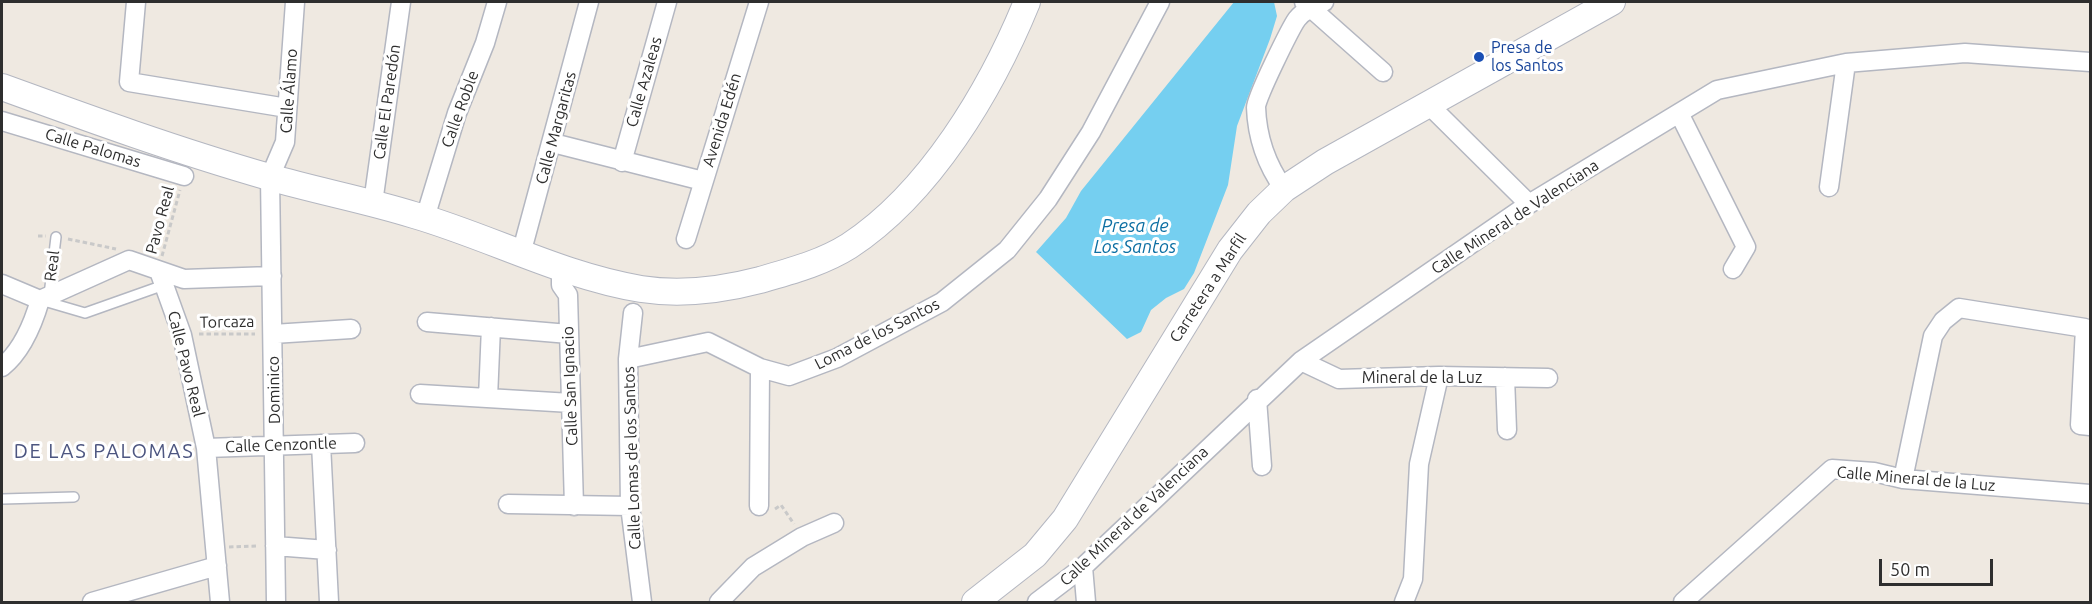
<!DOCTYPE html>
<meta charset="utf-8">
<style>
body{margin:0}
#map{position:relative;width:2092px;height:604px;overflow:hidden;background:#efe9e1;font-family:Ubuntu,sans-serif}
canvas{display:block}
.frame{position:absolute;inset:0;border:3px solid #2e2e2e;pointer-events:none}
.scale{position:absolute;left:1879px;top:559px;width:114px;height:27px;box-sizing:border-box;border:3px solid #2e2e2e;border-top:0;padding-left:8px;font-size:18px;line-height:21px;white-space:nowrap;color:#2e2e2e;-webkit-text-stroke:4px #fff;paint-order:stroke}
</style>
<div id="map">
<canvas width="2092" height="604"></canvas>
<div class="frame"></div>
<div class="scale">50 m</div>
</div>
<script>
const g = document.querySelector('canvas').getContext('2d');
g.lineJoin = 'round';
function fill(path, color) { g.fillStyle = color; g.fill(path, 'evenodd'); }
function stroke(path, color, width, dash) { g.strokeStyle = color; g.lineWidth = width; g.lineCap = dash ? 'butt' : 'round'; g.setLineDash(dash || []); g.stroke(path); }
function label(font, color, halo, rows, align = 'center') {
  g.font = font + ' Ubuntu,sans-serif'; g.lineWidth = 6; g.setLineDash([]); g.textBaseline = 'middle'; g.strokeStyle = halo; g.fillStyle = color; for (const [text, x, y, turn = 0] of rows) {
    g.save(); g.translate(x, y); g.rotate((+turn || 0) * Math.PI / 180); g.textAlign = isNaN(turn) ? turn : align; if (halo) g.strokeText(text, 0, 0); g.fillText(text, 0, 0); g.restore();
  }
}
const water = new Path2D(`
 M1234,2H1274L1277,16L1270,39L1237,126L1228,185L1194,273L1184,289L1166,298L1151,310L1141,332L1127,339L1036,252L1066,218L1081,191Z`);
const path = new Path2D(`
 M38,236H46
 M68,239L116,249
 M162,256L180,190
 M199,334H255
 M775,509L781,505L794,524
 M229,547L259,546`);
const lane = new Path2D(`
 M49,295L56,237
 M44,301L85,313L164,285
 M2,499L74,497`);
const street = new Path2D(`
 M136,2L129,82L287,108
 M1304,2L1383,72
 M1428,104L1529,204
 M1679,113L1746,247L1733,269
 M2,121L184,176
 M553,143L703,181
 M622,162L667,2
 M1829,187L1846,63
 M1284,189C1266,164 1257,138 1256,107C1255,100 1291,27 1297,19C1303,11 1314,6 1324,2
 M373,203L401,2
 M425,218L457,113L485,43L497,2
 M686,239L759,2
 M521,254L589,2
 M561,269V285L568,295L574,506
 M159,271L182,335L206,448L220,602
 M2,284L40,300
 M633,313L628,359L630,506L642,602
 M427,322L569,334
 M273,334L351,329
 M628,359L708,342L760,368L789,376L837,358L942,302L1007,250L1048,199L1091,132L1160,2
 M1301,361L1339,379L1439,376L1548,378
 M2,367C22,351 33,324 40,300L129,260L184,279L272,276
 M1505,377L1507,430
 M420,394L571,403
 M488,398L491,327
 M1257,399L1262,466
 M321,444L329,602
 M206,448L355,443
 M1903,479L1933,336L1943,321L1959,308L2085,328L2080,425L2090,426
 M508,504L630,506
 M759,506L760,368
 M275,546L327,550
 M1083,567L1086,602
 M92,602L217,566
 M276,602L270,177L285,142L295,2
 M719,602L753,567L802,537L834,523
 M1037,602L1083,567L1301,361L1529,204L1717,90L1846,63L1965,53L2090,62
 M1404,602L1413,579L1419,464L1439,376
 M1683,602L1832,469L1874,472L1903,479L2090,494`);
const secondary = new Path2D(`
 M2,87C90,119 178,151 269,177C317,191 366,200 414,215C490,237 562,276 641,289C680,295 722,290 760,280C791,271 822,263 849,246C930,193 991,90 1027,2
 M975,602L1035,555L1065,519L1230,250L1259,213L1284,189L1325,162L1612,2`);
const markers = [
 [1479,57,6,"#1a4fb4"]
];
const transitNames = [
 ["Presa de",1491,48],
 ["los Santos",1491,66]
];
const streetNames = [
 ["Calle Azaleas",644,82,-74],
 ["Calle Álamo",289,91,-86],
 ["Calle El Paredón",387,102,-82],
 ["Calle Roble",460,109,-70],
 ["Avenida Edén",722,120,-73],
 ["Calle Margaritas",556,128,-75],
 ["Calle Palomas",93,148,17],
 ["Calle Mineral de Valenciana",1515,217,-33],
 ["Pavo Real",160,220,-75],
 ["Real",52,266,-83],
 ["Carretera a Marfil",1208,288,-57],
 ["Torcaza",227,322,-1],
 ["Loma de los Santos",877,334,-27],
 ["Calle Pavo Real",186,364,76],
 ["Mineral de la Luz",1422,378],
 ["Calle San Ignacio",570,386,-92],
 ["Dominico",274,390,-91],
 ["Calle Cenzontle",281,445,-2],
 ["Calle Lomas de los Santos",632,458,-92],
 ["Calle Mineral de la Luz",1916,479,5],
 ["Calle Mineral de Valenciana",1134,516,-43]
];
const waterNames = [
 ["Presa de",1135,226],
 ["Los Santos",1135,247]
];
const quarterNames = [
 ["DE LAS PALOMAS",104,451]
];
fill(water, '#75cff0');
stroke(lane, '#b4b7c1', 12);
stroke(street, '#b4b7c1', 21);
stroke(secondary, '#b4b7c1', 28);
stroke(path, '#c9c9c9', 3, [4.5, 3]);
stroke(lane, '#fff', 9);
stroke(street, '#fff', 18);
stroke(secondary, '#fff', 26);
for (const [x, y, r, color] of markers) { const dot = new Path2D(); dot.arc(x, y, r, 0, 2 * Math.PI); g.fillStyle = color; g.fill(dot); stroke(dot, '#fff', 2); }
label('16px', '#164399', '#fff', transitNames, 'left');
label('16px', '#2e2e2e', '#fff', streetNames);
label('italic 18px', '#0d6fa3', '#fff', waterNames);
g.letterSpacing = '1.5px';
label('20px', '#4d5680', '#fff', quarterNames);
g.letterSpacing = '0px';
</script>
